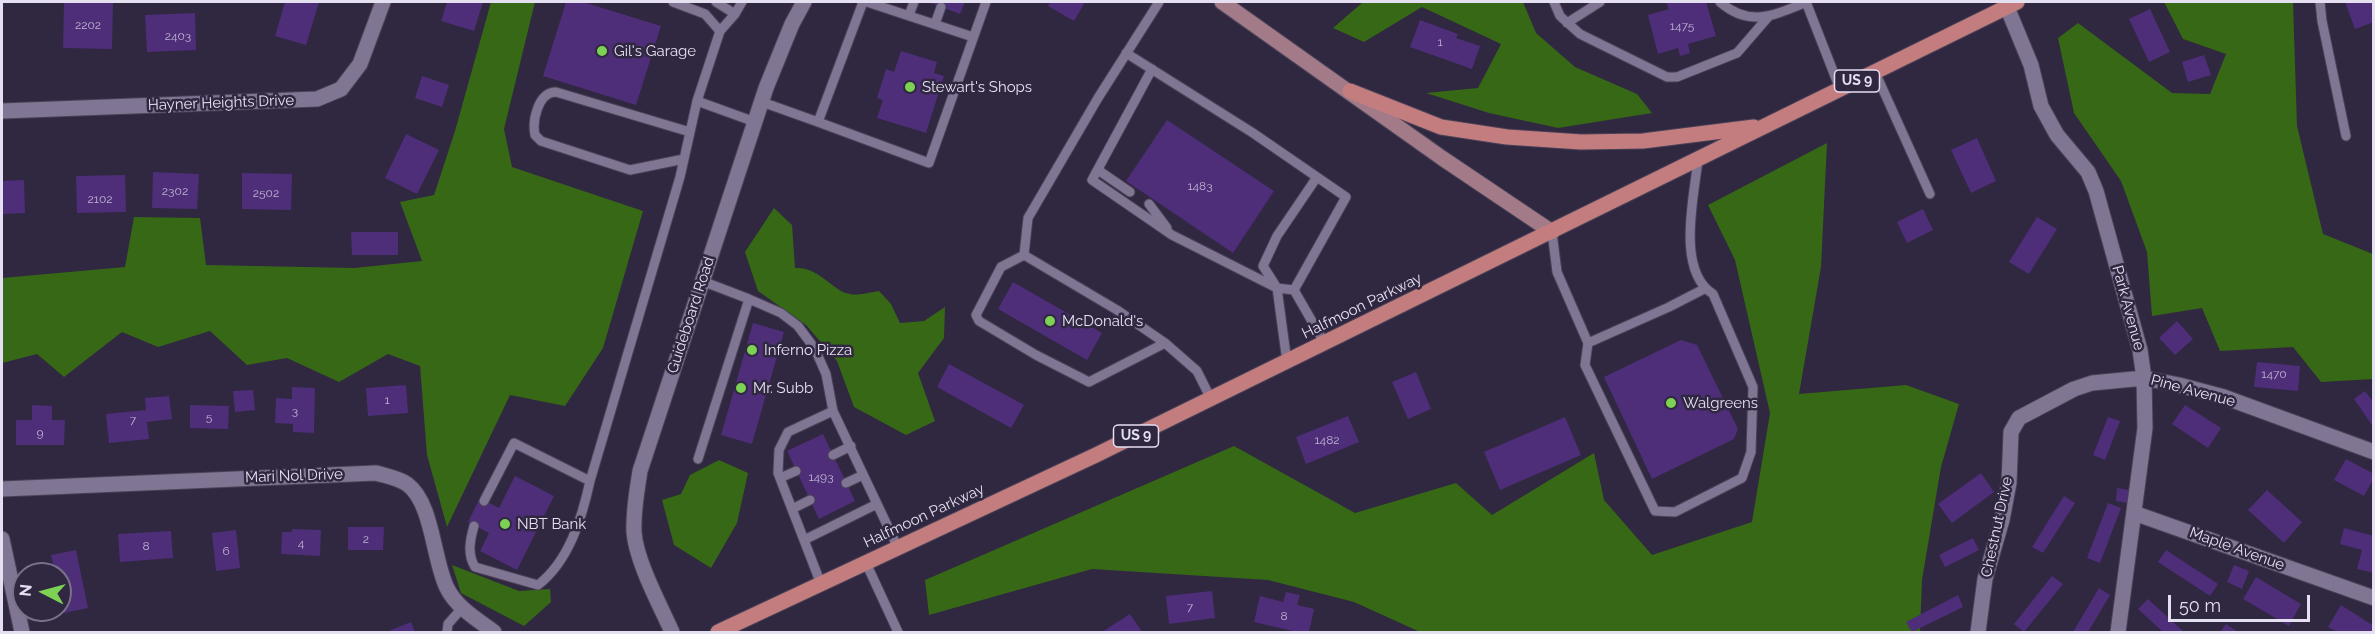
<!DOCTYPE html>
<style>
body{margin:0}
#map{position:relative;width:2375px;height:634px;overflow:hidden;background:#302740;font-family:Raleway,sans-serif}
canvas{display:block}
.frame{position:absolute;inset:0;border:3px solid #e5e0f1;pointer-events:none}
.north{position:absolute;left:12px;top:562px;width:60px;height:60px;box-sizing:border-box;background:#302740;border:2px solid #787187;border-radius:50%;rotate:276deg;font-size:16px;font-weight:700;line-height:24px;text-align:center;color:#e5e0f1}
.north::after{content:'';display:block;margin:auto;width:21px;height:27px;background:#7dd154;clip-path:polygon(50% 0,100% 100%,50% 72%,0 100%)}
.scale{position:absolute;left:2168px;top:595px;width:142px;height:27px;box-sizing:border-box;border:3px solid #e5e0f1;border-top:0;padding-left:8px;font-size:18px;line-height:21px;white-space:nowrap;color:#e5e0f1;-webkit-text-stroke:4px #302740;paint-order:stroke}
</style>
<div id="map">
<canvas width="2375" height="634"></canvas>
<div class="frame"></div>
<div class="north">N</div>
<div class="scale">50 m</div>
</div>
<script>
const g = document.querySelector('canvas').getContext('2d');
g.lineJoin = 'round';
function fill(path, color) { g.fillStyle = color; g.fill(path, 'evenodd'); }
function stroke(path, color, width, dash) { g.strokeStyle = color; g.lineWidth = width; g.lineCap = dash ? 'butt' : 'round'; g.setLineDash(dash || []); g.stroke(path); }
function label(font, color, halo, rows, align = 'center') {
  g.font = font + ' Raleway,sans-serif'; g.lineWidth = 5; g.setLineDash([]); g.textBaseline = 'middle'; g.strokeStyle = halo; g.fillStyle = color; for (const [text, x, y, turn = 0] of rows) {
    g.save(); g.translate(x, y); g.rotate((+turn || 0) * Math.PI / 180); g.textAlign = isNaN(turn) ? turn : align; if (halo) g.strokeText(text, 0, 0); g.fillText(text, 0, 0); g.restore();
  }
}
const forest = new Path2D(`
 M491,2H535L504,129L512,167L643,211L603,348L565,406L510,395L447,527L427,455L420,366L388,354L339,382L287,358L247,365L210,331L158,347L122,332L64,377L37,354L2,363V278L125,267L134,217L200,218L206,265L354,268L422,261L400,202L434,195L455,131Z
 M1363,2H1523L1536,33L1575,67L1637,94L1652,113L1558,128L1489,113L1426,93L1478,88L1501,44L1422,7L1364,42L1333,28Z
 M2164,2H2293L2297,126L2323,234L2373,254V379L2321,382L2293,347L2220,351L2202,308L2152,316L2147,252L2121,181L2074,113L2058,38L2078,23L2172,93L2210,94L2226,54L2183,39Z
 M1827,143L1821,267L1799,394L1906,385L1959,404L1941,467L1922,580L1920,632H1420L1354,602L1268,580L1092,569L929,615L925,580L1234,446L1355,513L1456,483L1492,515L1594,453L1604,500L1652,555L1752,522L1770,413L1735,260L1708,205Z
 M774,208L792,225L795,268C819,266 832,291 850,294C858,296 871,292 879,291L891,304L900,323L924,321L945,307L944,338L918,373L935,421L906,435L854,407L837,361L806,325L758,291L745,252Z
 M719,460L748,473L737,523L711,568L674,545L662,500L681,494L690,475Z
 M452,565L519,591L550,589L551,602L524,626L461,593Z`);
const building = new Path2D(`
 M64,2H113L112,49L63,48Z
 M285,2H319L306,45L275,36Z
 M447,2H483L474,31L441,21Z
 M566,2H583L661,26L636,105L543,76Z
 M928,2H965L960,14Z
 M1050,2H1085L1074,21L1048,6Z
 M1666,2H1706L1716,36L1688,44L1690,53L1680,56L1678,48L1658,54L1648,15L1669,9Z
 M2345,2H2374V22L2355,29Z
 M2150,9L2170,52L2149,62L2129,19Z
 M195,13L196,50L147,52L145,15Z
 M1420,20L1458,34L1456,38L1480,46L1472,69L1410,47Z
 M901,51L937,62L934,73L944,76L926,133L877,118L883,100L877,98L886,69L894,72Z
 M2204,55L2211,75L2188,82L2182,62Z
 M422,76L449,85L442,107L415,98Z
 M1167,120L1274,191L1233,253L1126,181Z
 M406,134L439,150L417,194L385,178Z
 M1977,138L1996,181L1971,193L1951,150Z
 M153,172L199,174L197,209L152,208Z
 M242,173L292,174L291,210L242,209Z
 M125,175L126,212L77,213L76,176Z
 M24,180L25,213L2,214V181Z
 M1923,209L1933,230L1907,243L1897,222Z
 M2037,217L2057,229L2029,274L2009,262Z
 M351,232H398V255H352Z
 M1013,282L1102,333L1087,360L998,309Z
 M2177,321L2193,339L2175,355L2159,338Z
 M753,323L784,332L752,444L721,435Z
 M1681,340L1697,345L1738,429L1734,439L1652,479L1604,377Z
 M2257,362L2300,366L2298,391L2254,387Z
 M949,364L1024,405L1011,428L937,387Z
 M1416,372L1431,409L1408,419L1392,382Z
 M406,385L408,413L368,416L366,388Z
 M292,387L315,388L314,433L293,432V424L275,423L276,398L292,399Z
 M253,390L255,410L235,412L233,391Z
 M2365,391L2374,403V428L2354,399Z
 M169,396L172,419L147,422L149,439L109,443L106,414L146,410L145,398Z
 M32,405L52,406V420H65L64,445H16V420H32Z
 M190,405L229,406L228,429L190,428Z
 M2185,405L2221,428L2208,448L2172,424Z
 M1348,416L1359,442L1306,464L1296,437Z
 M1565,417L1581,455L1500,490L1484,452Z
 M2108,417L2120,421L2105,460L2093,455Z
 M823,434L855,501L819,519L787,451Z
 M2346,459L2374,474V478L2364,496L2334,480Z
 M1981,473L1994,492L1952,523L1938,504Z
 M515,476L554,496L517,570L480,551L489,533L468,522L480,498L499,508Z
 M2117,488L2129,490L2127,503L2116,501Z
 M2267,490L2302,522L2284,543L2248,510Z
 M2064,496L2075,503L2043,553L2032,547Z
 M2108,503L2121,508L2100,563L2087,558Z
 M348,527H384L383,550H348Z
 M2344,528L2374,536V573L2357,569L2362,550L2340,544Z
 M292,529L321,530L320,556L281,554L282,532H292Z
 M236,530L240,568L216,571L212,533Z
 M171,531L173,558L120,562L118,534Z
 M1973,538L1979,550L1945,567L1939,555Z
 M76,550L88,608L64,613L60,596V574H55L51,555Z
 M2166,550L2218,584L2210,596L2158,562Z
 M2234,565L2249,571L2242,589L2227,582Z
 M2052,576L2063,584L2024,632L2014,624Z
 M2256,577L2301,604L2289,626L2243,599Z
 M2099,588L2110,595L2088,632H2073Z
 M1212,591L1215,618L1169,624L1166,596Z
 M1286,592L1300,595L1297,605L1314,609L1309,632H1297L1254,622L1260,596L1283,602Z
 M1958,595L1963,607L1912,632L1906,622Z
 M2148,599L2184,632H2163L2138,609Z
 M2341,605L2374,626V632H2337L2328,627Z
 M1130,614L1142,632H1102Z
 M411,622L415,632H386Z
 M2226,624L2238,632H2220Z`);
const service = new Path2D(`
 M716,2L735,14
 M867,2L973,37
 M1554,2L1560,16L1580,34L1667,77H1677L1737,53L1769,16
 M1720,2C1750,28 1774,15 1807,2
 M1806,2L1840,89
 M2320,2L2322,21L2346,136
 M909,15L914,2
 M1567,23L1600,2
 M935,24L941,7
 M720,31L735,14L742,2
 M1126,53L1253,133L1346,197L1294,290
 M1152,69L1092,180L1172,235L1277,288L1294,290
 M1875,72L1930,194
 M697,101L755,122
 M762,102L818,122L863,2
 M818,122L929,163L986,2
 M684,159L630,170L541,141L535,135C532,121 538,92 556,92L690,132
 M1098,170L1130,192
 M1149,204L1167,228
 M1552,232L1557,272L1588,343L1669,307L1704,289
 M1024,255L1028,218L1098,98L1159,2
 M1294,290L1325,344
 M749,299L781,313L798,326L815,349L826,374L833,411L898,548
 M1165,343L1089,382L1036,355L979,321L976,315L1001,267L1024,255L1117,310L1165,343L1197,371L1211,399
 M1588,343L1585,365L1655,511L1675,512L1742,478L1751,452L1753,387L1713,294C1676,271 1694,197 1698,160
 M1287,362L1277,288L1263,266L1277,236L1317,177
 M833,455L851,446
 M698,459L749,299L702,281
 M780,478L796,471
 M590,481L680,177L697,101L720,31L705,14L673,2
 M846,483L863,475
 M792,509L810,500
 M474,526C470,540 467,554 475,567L538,585C569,561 582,518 590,481L514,443L484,501
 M804,540L877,504
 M866,563L898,632
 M821,584L778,473L779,450L788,432L833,411
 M447,632L448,624L463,607`);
const minor = new Path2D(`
 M2007,7L2031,65L2041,106L2057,135L2088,172L2096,191L2140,350L2144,378L2145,428L2118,632
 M2,111L317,99L341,89L360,64L383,2
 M2,489L376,473C386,476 398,478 407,484C433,503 433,560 447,588C456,607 478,620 494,632
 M2134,513L2374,598
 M2,539L22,632
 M1978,632L1985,579L2002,520L2009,483L2011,432L2019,418L2074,389L2092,383L2144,378L2179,385L2224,397L2374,452`);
const tertiary = new Path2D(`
 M672,632C660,605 636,561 634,532C633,511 637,491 640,471L766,88L792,24L804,2`);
const secondary = new Path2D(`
 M1222,2L1442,158L1552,232`);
const primary = new Path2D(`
 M1350,91L1441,127L1507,137L1581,142L1643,141L1754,127
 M718,632L1096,455L2017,2`);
const markers = [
 [602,51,6,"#7dd154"],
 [910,87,6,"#7dd154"],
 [1050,321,6,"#7dd154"],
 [752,350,6,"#7dd154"],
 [741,388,6,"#7dd154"],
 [1671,403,6,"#7dd154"],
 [505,524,6,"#7dd154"]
];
const numberNames = [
 ["2202",88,25],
 ["1475",1682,26],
 ["2403",178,36],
 ["1",1440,42],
 ["1483",1200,186],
 ["2302",175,191],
 ["2502",266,193],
 ["2102",100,199],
 ["1470",2274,374],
 ["1",387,400],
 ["3",295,411],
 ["5",209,417],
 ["7",133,420],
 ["9",40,433],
 ["1482",1327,440],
 ["1493",821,477],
 ["2",366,539],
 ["4",301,543],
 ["8",146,546],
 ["6",226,551],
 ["7",1190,607],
 ["8",1284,616]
];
const shields = [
 [1857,81,45],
 [1136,436,45]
];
const shieldNames = [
 ["US 9",1857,81],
 ["US 9",1136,436]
];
const poiNames = [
 ["Gil's Garage",614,51],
 ["Stewart's Shops",922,87],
 ["McDonald's",1062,321],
 ["Inferno Pizza",764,350],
 ["Mr. Subb",753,388],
 ["Walgreens",1683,403],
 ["NBT Bank",517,524]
];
const streetNames = [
 ["Hayner Heights Drive",221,103,-2],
 ["Halfmoon Parkway",1362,306,-26],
 ["Park Avenue",2128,308,75],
 ["Guideboard Road",691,315,-72],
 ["Pine Avenue",2193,391,15],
 ["Mari Nol Drive",294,476,-2],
 ["Halfmoon Parkway",924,516,-25],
 ["Chestnut Drive",1997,527,-78],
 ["Maple Avenue",2237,549,20]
];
fill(forest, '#366816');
fill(building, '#4e2e79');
stroke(service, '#494257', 11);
stroke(minor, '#494257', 17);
stroke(tertiary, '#494257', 17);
stroke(secondary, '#494257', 17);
stroke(primary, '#494257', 17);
stroke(service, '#807693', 9);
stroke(minor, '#807693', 15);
stroke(tertiary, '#807693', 15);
stroke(secondary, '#a27a88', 15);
stroke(primary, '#c47d7e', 15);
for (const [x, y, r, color] of markers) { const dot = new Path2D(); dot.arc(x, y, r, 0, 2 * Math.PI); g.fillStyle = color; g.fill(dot); stroke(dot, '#302740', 2); }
label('12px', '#bfb4d3', null, numberNames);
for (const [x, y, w] of shields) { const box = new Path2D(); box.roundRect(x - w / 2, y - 11, w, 22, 4.5); g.fillStyle = '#302740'; g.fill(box); stroke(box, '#e5e0f1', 1.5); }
label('bold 14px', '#e5e0f1', null, shieldNames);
label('15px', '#e5e0f1', '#302740', poiNames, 'left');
label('15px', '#e5e0f1', '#302740', streetNames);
</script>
